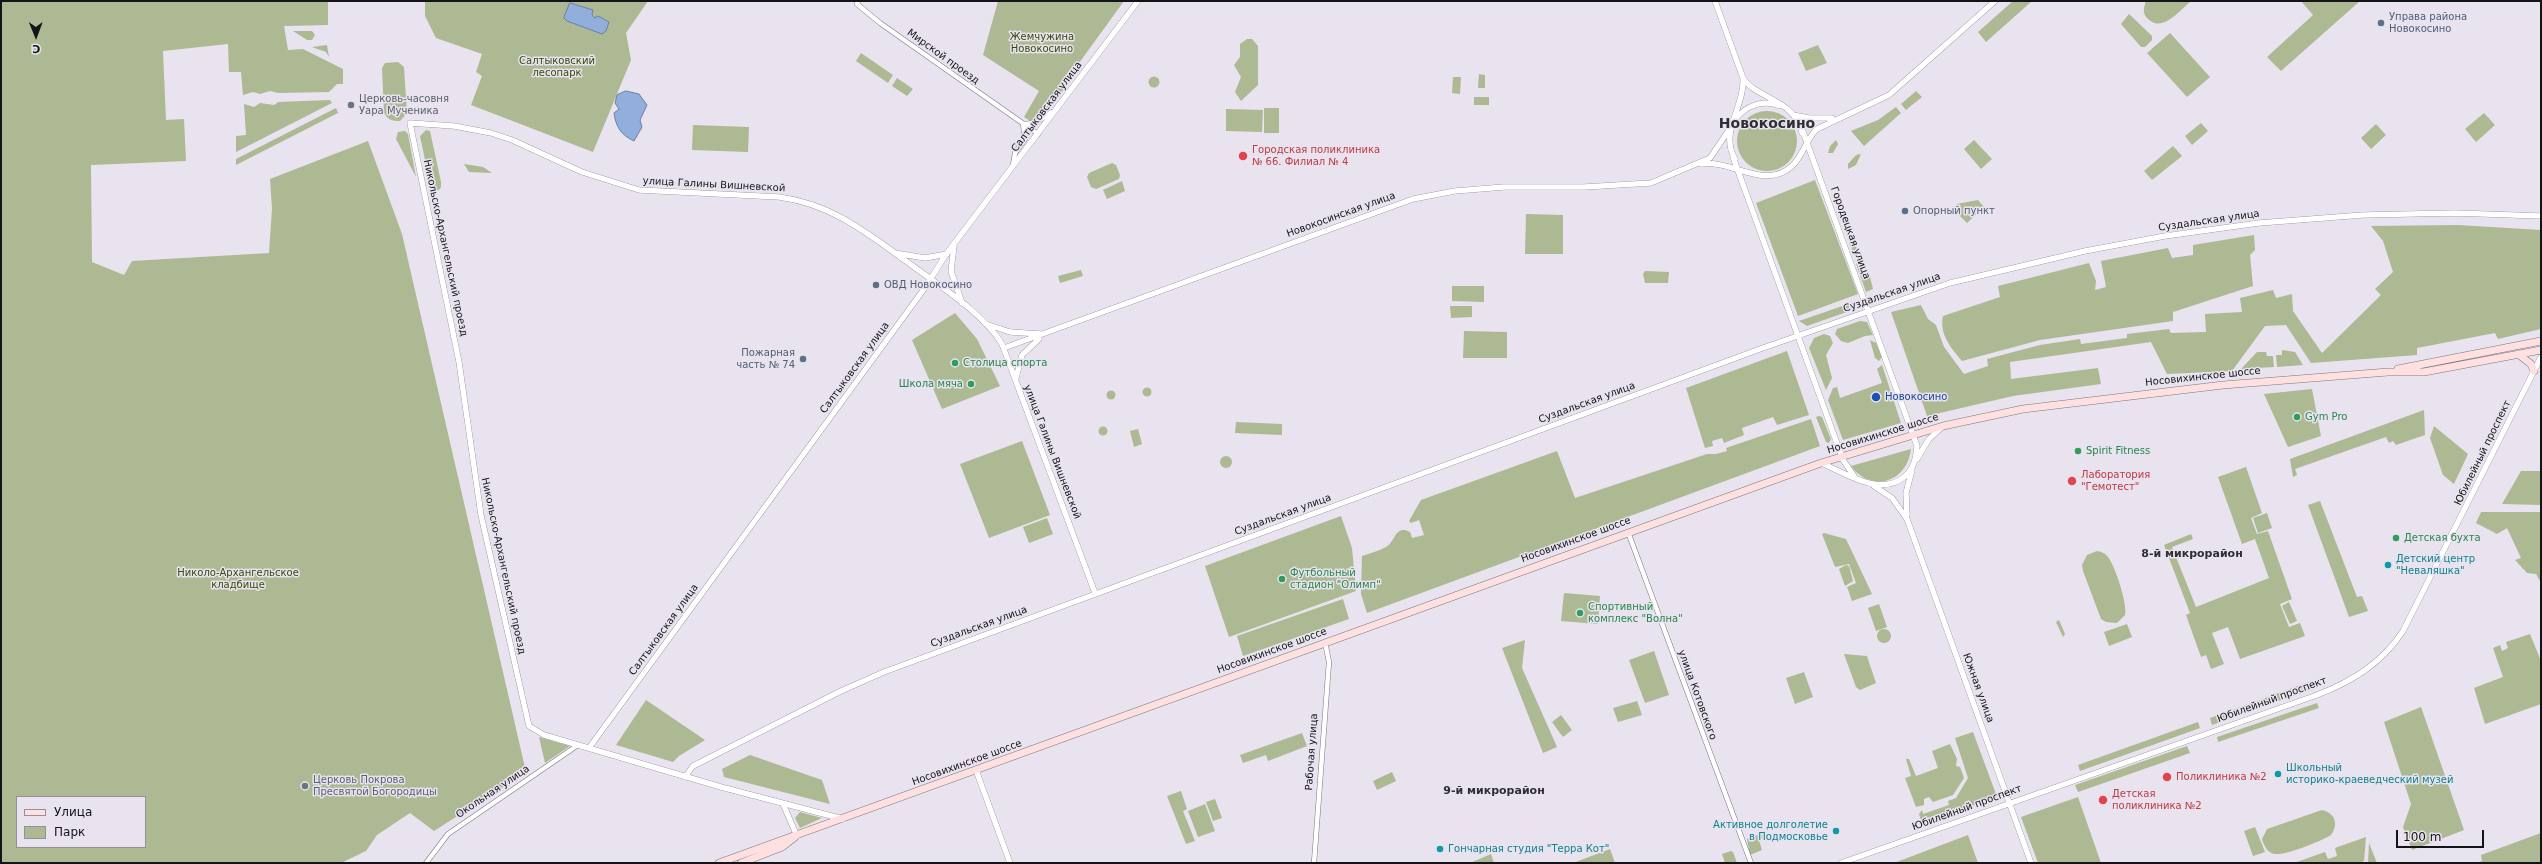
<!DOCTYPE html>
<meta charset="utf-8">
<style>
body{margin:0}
#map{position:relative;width:2542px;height:864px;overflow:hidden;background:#e8e3ee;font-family:"DejaVu Sans",sans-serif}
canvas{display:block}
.frame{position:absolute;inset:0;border:2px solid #141317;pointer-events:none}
.legend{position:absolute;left:16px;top:796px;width:130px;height:52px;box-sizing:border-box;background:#e8e3ee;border:1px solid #939098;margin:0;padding:5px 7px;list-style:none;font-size:12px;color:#141317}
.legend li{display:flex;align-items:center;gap:8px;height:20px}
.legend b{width:20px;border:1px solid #939098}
.north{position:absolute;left:16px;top:16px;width:40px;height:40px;-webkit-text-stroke:3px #e8e3ee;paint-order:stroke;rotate:179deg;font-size:11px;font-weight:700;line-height:16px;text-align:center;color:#141317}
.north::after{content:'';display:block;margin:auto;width:14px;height:18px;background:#141317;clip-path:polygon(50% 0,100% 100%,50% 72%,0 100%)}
.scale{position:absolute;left:2396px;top:830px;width:88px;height:18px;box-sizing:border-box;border:2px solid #141317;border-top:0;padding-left:5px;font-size:12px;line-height:14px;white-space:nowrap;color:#141317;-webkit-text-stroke:3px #e8e3ee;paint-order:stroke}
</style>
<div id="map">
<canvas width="2542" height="864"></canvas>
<div class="frame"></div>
<ul class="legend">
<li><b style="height:5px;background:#ffe0e0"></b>Улица</li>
<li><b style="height:11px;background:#acb993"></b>Парк</li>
</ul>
<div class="north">С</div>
<div class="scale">100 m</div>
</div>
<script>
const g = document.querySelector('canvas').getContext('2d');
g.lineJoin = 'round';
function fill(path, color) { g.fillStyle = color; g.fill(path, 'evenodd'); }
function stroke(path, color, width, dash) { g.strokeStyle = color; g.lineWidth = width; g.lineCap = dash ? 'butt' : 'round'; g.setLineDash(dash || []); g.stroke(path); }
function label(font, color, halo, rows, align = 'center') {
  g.font = font + ' "DejaVu Sans",sans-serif'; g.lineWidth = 3; g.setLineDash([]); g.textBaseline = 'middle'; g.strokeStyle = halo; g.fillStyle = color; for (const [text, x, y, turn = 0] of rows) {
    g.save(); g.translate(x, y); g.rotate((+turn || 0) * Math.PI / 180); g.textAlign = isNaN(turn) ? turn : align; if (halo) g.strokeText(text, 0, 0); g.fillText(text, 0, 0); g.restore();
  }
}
const green = new Path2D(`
 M1,1H328V25L284,26L288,50L303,49L343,69V84H337L329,92L278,93L270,91L260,94L253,92L243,95L241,72H229L228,44L163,51L166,120L184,119L186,161L91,165L92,262L124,275L132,261L269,253L272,209L270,179L368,141L402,234L526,772L434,831L410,813L377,835L366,851L341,863H1ZM17,797H145V847H17Z
 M425,1H648L626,33L631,60L593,152L471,105L482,76L476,72L482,54L436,38L425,16Z
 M998,1H1124L1074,70L1079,71L1039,119L1032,122L1024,117L1039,91L983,55Z
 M2013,1H2032L1986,42L1978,32Z
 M2146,1H2191C2179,11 2162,34 2147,18C2142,13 2144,7 2146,1Z
 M2301,1H2360L2281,71L2267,57L2313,15Z
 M2129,14L2152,36V40L2145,47H2141L2121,24Z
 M293,31H312L315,35L312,40H307Z
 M2170,33L2210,77L2187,97L2147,53Z
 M1247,39H1252L1258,46V85L1241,101L1235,92L1241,77L1234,65L1240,57V44Z
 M327,45L329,57L326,52L312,47Z
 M1818,45L1827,63L1806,71L1798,53Z
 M861,53L893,75L888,83L856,61Z
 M398,62L404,67L407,113L400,121C392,121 388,120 384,113L382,68L385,63Z
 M1479,74L1485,75V88H1478Z
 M1148.5 82a5.5 5.5 0 1 1 11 0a5.5 5.5 0 1 1-11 0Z
 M1453,77H1461L1460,94L1452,93Z
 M897,78L913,89L907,96L892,86Z
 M1916,91L1922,97L1906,110L1901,104Z
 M1474,97H1489V105H1474Z
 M330,100L332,103L236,152V136L246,135L244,104L254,107L260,103L274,105L278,102Z
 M1896,107L1901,113L1864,146L1851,131L1878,120Z
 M336,108L338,113L236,165V159Z
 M1264,108H1279V133H1264Z
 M1226,109L1263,110L1262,132L1226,131Z
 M1737 141a30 30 0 1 1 60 0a30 30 0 1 1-60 0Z
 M2484,113L2495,125L2476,142L2465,129Z
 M2201,123L2208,131L2192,145L2185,136Z
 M2376,124L2386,135L2371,149L2361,138Z
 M693,125L749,127L748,152L692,150Z
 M426,130L430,131L441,182V187L439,190L431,188L420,136Z
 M405,131L408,134L416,177L396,139L398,132Z
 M1836,140L1838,144L1833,153H1828L1830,146Z
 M1974,140L1992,159L1981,169L1964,149Z
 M2173,146L2182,156L2152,180L2144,171Z
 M1861,154L1856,165L1848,169V164L1856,155Z
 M1112,163L1116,165L1120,175L1119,179L1096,189L1091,187L1087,177L1089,173Z
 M464,164L483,167L492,173L469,172Z
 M1815,180L1858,294L1798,316L1756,203Z
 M1122,181L1125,191L1107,199L1103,190Z
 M1978,200L1984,207L1967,223L1952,208L1957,204Z
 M1526,214L1563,215V254H1525Z
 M2458,225L2541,230V329L2498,339L2495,333L2417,348V355L2311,363L2286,325L2265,326L2232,371L2167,374L2151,342L2010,362L2011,379L2098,368L2101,384L2013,396L1927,416L1891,312L1921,305L1928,319L1936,325L1944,347L1964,374L1988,366L1987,359L2040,345L2080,339L2081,344L2127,338V334L2169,329L2171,333L2206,332L2205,314L2242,312L2240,298L2273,290L2276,298L2292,294L2293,311L2322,353L2381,295L2375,289L2393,272L2383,241L2371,226Z
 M2254,235L2255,250L2250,255L2253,286L2173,312V321L2040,340L1962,361C1951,348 1939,334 1943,316L2000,297L1998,286L2089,263L2096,281L2095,290L2106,287L2101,261L2168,248L2172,258L2193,255V245Z
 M1854,240L1858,253L1855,256L1849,243Z
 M1858,261H1861L1870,277L1873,289L1866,292L1856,264Z
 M1081,270L1083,276L1060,283L1058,276Z
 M1645,271L1669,272L1668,283H1645L1643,274Z
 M1452,286H1484V302L1452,301Z
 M1857,301L1855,309L1807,326L1799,321Z
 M1450,306H1472V317L1451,318Z
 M955,313L977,339L1000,386L942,409L912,340Z
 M1860,321L1867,322L1873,335L1865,336L1848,343L1841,341L1835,334L1837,329Z
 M1464,331L1507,332V358H1463Z
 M1824,334L1830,336L1833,343L1826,355L1832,378L1826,390L1809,348L1814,338Z
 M1870,340L1876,343L1882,357L1879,361L1875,358Z
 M2282,350L2295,352L2303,365L2277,367L2276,355H2282Z
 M1787,351L1809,415L1777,425L1773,417L1742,428L1744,435L1724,443L1722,438L1712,441L1713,446L1705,448L1686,388Z
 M2257,352H2266L2267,356H2273L2274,367L2241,369Z
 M1882,365L1901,423L1843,440L1828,400L1833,388L1837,387L1840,398L1882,383L1877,369Z
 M1142.5 392a4.5 4.5 0 1 1 9 0a4.5 4.5 0 1 1-9 0Z
 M2312,389L2321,436L2288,447L2264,394Z
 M1106.5 395a4.5 4.5 0 1 1 9 0a4.5 4.5 0 1 1-9 0Z
 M2424,410L2425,435L2396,445L2393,441L2389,443L2386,437L2295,469L2297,475L2293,477L2290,459Z
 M1819,416L1822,417L1831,439L1829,443L1826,442L1816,417Z
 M1811,419L1820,446L1367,613L1361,594L1362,556C1370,553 1379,551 1386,547C1396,541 1395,524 1410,532L1412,538L1424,535L1419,520L1411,523L1409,521L1421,500L1557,451L1575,498L1707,454H1716L1727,451L1726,448Z
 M1236,422L1282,424V435L1235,433Z
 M2434,426L2468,454L2454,484L2443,475L2430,438Z
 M1098.5 431a4.5 4.5 0 1 1 9 0a4.5 4.5 0 1 1-9 0Z
 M1138,429L1142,444L1134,447L1130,431Z
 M1022,441L1050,515L989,538L960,464Z
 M1911,449C1907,483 1871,493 1851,466Z
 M1220 462a6 6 0 1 1 12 0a6 6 0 1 1-12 0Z
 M2246,467L2262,513L2251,518L2257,534L2268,531L2292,599L2280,604L2289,627L2300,623L2305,636L2240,659L2228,627L2212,633L2224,664L2211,669L2206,655L2201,657L2186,615L2190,613L2164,545L2191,534L2193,539L2172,547L2196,607L2269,578L2255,539L2242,544L2218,477Z
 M2521,471H2541V505L2502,504Z
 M2320,501L2357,597L2362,596L2368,611L2349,617L2308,505Z
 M2481,512H2541V583L2536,574L2527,573L2515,560L2521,558L2507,528L2497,534L2476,523Z
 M2267,513L2272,528L2258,533L2253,518Z
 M1341,516L1352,548L1356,591L1229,637L1205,566Z
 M1047,518L1053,534L1029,543L1023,527Z
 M1824,533L1846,539L1872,594L1852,601L1847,587L1856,583L1849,564L1835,567L1822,534Z
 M2097,551C2102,552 2105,553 2108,557C2115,566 2128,605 2125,615L2117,623L2106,622L2101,619L2083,571L2082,565L2087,555Z
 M1846,565L1849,566L1853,581L1845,586L1839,569Z
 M1564,593L1600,596L1598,624L1561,621Z
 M1343,599L1349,619L1243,656L1237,636Z
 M2289,602L2297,621L2290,624L2282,606Z
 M1879,604L1887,627L1876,631L1868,608Z
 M2059,620L2065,634L2063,637L2056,622Z
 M2127,624L2132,637L2109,646L2104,632Z
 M1877 636a7 7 0 1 1 14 0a7 7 0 1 1-14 0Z
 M2530,634L2541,661V704L2485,724L2474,688L2503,677L2493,648L2500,645L2502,651L2508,648L2506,642Z
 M1525,640L1522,668L1557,747L1543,753L1502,648Z
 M1654,651L1669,695L1645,703L1629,660Z
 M1844,654L1867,656L1876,683L1860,690L1856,687Z
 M1804,672L1813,697L1795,704L1786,678Z
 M2309,682L2312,689L2212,725L2210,718Z
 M646,700L705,740L679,756L673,762L616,745Z
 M1637,701L1642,715L1618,722L1613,708Z
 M2317,703L2319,708L2218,742L2217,737Z
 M2421,707L2464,830L2412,850L2403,827L2411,804L2384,722Z
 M1561,715L1572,730L1563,737L1552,722Z
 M2198,722L2200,728L2080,771L2078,765Z
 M1973,732L1997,797L1922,823L1919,814L1922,810L1923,814L1949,805L1948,801L1956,798L1968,778L1955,738Z
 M1302,733L1307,746L1268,761L1266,755L1243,763L1240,755Z
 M539,737L570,746L545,763Z
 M1950,744L1957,759L1956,766L1960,767L1964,778L1953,795L1933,802L1929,797L1924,799V805L1916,807L1905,778L1911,776L1906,759H1909L1916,776L1938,768L1932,751Z
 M2187,746L2190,753L2078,792L2075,785Z
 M750,755L822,780L830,804L724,777L722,769Z
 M1392,772L1396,781L1377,790L1373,781Z
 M1181,791L1187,809L1183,811L1195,841L1186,844L1167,796Z
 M2078,797L2101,863H2038L2021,817Z
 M1215,799L1222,818L1213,821L1206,802Z
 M1205,804L1215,831L1198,837L1188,811Z
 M2322,810C2335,813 2339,824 2331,835C2321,841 2287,855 2276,854C2268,854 2264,846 2262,839L2267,829Z
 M800,812L822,818L800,828L795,818Z
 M2255,827L2265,852L2253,856L2244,831Z
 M1763,833L1765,838L1759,840L1762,850L1750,855L1747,839Z
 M2541,833V863H2477L2482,861L2481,855Z
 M1968,835L1978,863H1894Z
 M2366,837L2364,861L2359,863H2294L2325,852L2328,859L2337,856L2335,848Z
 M2369,843L2377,863H2368Z
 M1610,849L1615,863H1573Z
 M1731,851L1733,852L1737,863H1725L1722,854Z
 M1491,854L1494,863H1470Z`);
const water = new Path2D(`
 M570,3L593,10L592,15L595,18L598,16L609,22L606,31L602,34L567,21L564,18Z
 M626,91L639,94L647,105L640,120L642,127L634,141C621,135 616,127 614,113L619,109L615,103L617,95Z`);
const minor = new Path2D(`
 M858,1L857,4L880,23L1038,134
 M1023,124L1035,123L1052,112
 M1013,165L1015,153L1025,139L1023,124
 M1628,532L1751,863
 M426,863L448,834L578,745
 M1314,863L1329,662L1325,642`);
const tertiary = new Path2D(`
 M1715,1L1743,78C1745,106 1719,132 1735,159
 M1743,78C1755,98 1796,100 1802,133
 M1793,115L1809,118H1832
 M1735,120C1746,105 1764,99 1780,106
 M1802,129L1917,446C1916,458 1914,469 1904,477C1880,497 1845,473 1821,463
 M1733,157L1843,460L1854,476
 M1701,164C1731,159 1765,191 1792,166C1803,156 1806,139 1817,129L1889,95L1995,1
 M954,246L951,271L962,303
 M895,253L925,258L947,254
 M986,324L1010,332L1041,334
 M1004,348L1413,199L1455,191L1504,187H1584L1651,183L1710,158L1731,127
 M1016,378L1022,355L1039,339
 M1917,459L1929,439L1942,427
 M1874,486L1892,498L1907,519L2031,863
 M1907,515L1906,493L1912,470
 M589,748L924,289L947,253L1138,1
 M976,770L1010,863
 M685,777L693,766L841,691L884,672L1760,349L1950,283L2085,251L2165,236L2259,223L2363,215L2455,213L2541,216
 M783,804L797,836
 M843,819L721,787L544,735L529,726L481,515L459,362L410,123L454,126L491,133L512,140L582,172L639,190L779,197C801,200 822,207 842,218C866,231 888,248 910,264C940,286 983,313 1002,344L1095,593
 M1841,863L2317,695C2353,681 2382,663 2403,631L2541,357`);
const secondary = new Path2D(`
 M2518,354L2531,364L2534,371
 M2398,369L2541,341
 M719,863L1821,463L1943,426L2023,409L2223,385L2388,372H2424L2541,350
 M741,863L782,847L795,837`);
const markers = [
 [2381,23,4,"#5c6f8a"],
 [351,105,4,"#6b7280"],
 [1243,156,5,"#e0444e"],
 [1905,211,4,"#5c6f8a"],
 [876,285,4,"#5c6f8a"],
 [803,359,4,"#5c6f8a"],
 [955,363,4,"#2e9e5b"],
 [971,384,4,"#2e9e5b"],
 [1876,397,5,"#1a4fb4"],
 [2297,417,4,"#2e9e5b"],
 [2078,451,4,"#2e9e5b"],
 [2072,481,5,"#e0444e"],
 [2396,538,4,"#2e9e5b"],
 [2388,565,4,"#0f9aa8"],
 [1282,579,4,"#2e9e5b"],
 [1580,613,4,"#2e9e5b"],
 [2278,774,4,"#0f9aa8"],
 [2167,777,5,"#e0444e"],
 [305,786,4,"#6b7280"],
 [2103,800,5,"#e0444e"],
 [1836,831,4,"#0f9aa8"],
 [1440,849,4,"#0f9aa8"]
];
const serviceNames = [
 ["Управа района",2389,17],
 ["Новокосино",2389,29],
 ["Опорный пункт",1913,211],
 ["ОВД Новокосино",884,285],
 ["Пожарная",795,353,"right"],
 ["часть № 74",795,365,"right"]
];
const parkNames = [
 ["Жемчужина",1042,37],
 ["Новокосино",1042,49],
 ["Салтыковский",557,61],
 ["лесопарк",557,73],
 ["Николо-Архангельское",238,573],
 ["кладбище",238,585]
];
const streetNames = [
 ["Мирской проезд",943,57,36],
 ["Салтыковская улица",1047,107,-53],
 ["улица Галины Вишневской",714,185,3],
 ["Новокосинская улица",1341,215,-20],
 ["Суздальская улица",2209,221,-8],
 ["Городецкая улица",1850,233,70],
 ["Никольско-Архангельский проезд",445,248,78],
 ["Суздальская улица",1892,293,-19],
 ["Салтыковская улица",855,368,-54],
 ["Носовихинское шоссе",2203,377,-6],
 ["Суздальская улица",1587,403,-20],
 ["Носовихинское шоссе",1883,434,-17],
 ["улица Галины Вишневской",1052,452,69],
 ["Юбилейный проспект",2483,453,-64],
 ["Суздальская улица",1283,515,-20],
 ["Носовихинское шоссе",1576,540,-20],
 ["Никольско-Архангельский проезд",503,566,78],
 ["Суздальская улица",979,627,-20],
 ["Салтыковская улица",664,630,-54],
 ["Носовихинское шоссе",1272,651,-20],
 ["Южная улица",1978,688,70],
 ["улица Котовского",1697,695,70],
 ["Юбилейный проспект",2272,700,-20],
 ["Рабочая улица",1312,752,-86],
 ["Носовихинское шоссе",967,763,-20],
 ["Окольная улица",493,792,-34],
 ["Юбилейный проспект",1967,808,-20]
];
const worshipNames = [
 ["Церковь-часовня",359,99],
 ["Уара Мученика",359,111],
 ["Церковь Покрова",313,780],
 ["Пресвятой Богородицы",313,792]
];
const healthNames = [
 ["Городская поликлиника",1252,150],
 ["№ 66. Филиал № 4",1252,162],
 ["Лаборатория",2081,475],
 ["\"Гемотест\"",2081,487],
 ["Поликлиника №2",2176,777],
 ["Детская",2112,794],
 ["поликлиника №2",2112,806]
];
const leisureNames = [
 ["Столица спорта",963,363],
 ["Школа мяча",963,384,"right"],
 ["Gym Pro",2305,417],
 ["Spirit Fitness",2086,451],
 ["Детская бухта",2404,538],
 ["Футбольный",1290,573],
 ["стадион \"Олимп\"",1290,585],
 ["Спортивный",1588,607],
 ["комплекс \"Волна\"",1588,619]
];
const transitNames = [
 ["Новокосино",1885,397]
];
const cultureNames = [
 ["Детский центр",2396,559],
 ["\"Неваляшка\"",2396,571],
 ["Школьный",2286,768],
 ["историко-краеведческий музей",2286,780],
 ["Активное долголетие",1828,825,"right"],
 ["в Подмосковье",1828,837,"right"],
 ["Гончарная студия \"Терра Кот\"",1448,849]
];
const neighbourhoodNames = [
 ["8-й микрорайон",2192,554],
 ["9-й микрорайон",1494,791]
];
const districtNames = [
 ["Новокосино",1767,124]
];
fill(green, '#acb993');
fill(water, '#92aedc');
stroke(water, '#6c80a1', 1);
stroke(minor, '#7a767f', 5.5);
stroke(tertiary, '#7a767f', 6);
stroke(secondary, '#7a767f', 8);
stroke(minor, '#fff', 4.5);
stroke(tertiary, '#fff', 5.5);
stroke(secondary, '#ffe0e0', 7);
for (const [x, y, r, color] of markers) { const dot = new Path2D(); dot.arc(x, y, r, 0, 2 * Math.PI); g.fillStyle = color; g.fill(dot); stroke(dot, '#e8e3ee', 1.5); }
label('10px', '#4e5e75', '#e8e3ee', serviceNames, 'left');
label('10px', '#38460a', '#e8e3ee', parkNames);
label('10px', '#141317', '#e8e3ee', streetNames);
label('10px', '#5b616d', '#e8e3ee', worshipNames, 'left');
label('10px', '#be3a42', '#e8e3ee', healthNames, 'left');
label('10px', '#27864d', '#e8e3ee', leisureNames, 'left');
label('10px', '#164399', '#e8e3ee', transitNames, 'left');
label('10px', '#0d838f', '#e8e3ee', cultureNames, 'left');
label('bold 11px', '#312d35', '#e8e3ee', neighbourhoodNames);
label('bold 14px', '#312d35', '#e8e3ee', districtNames);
</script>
